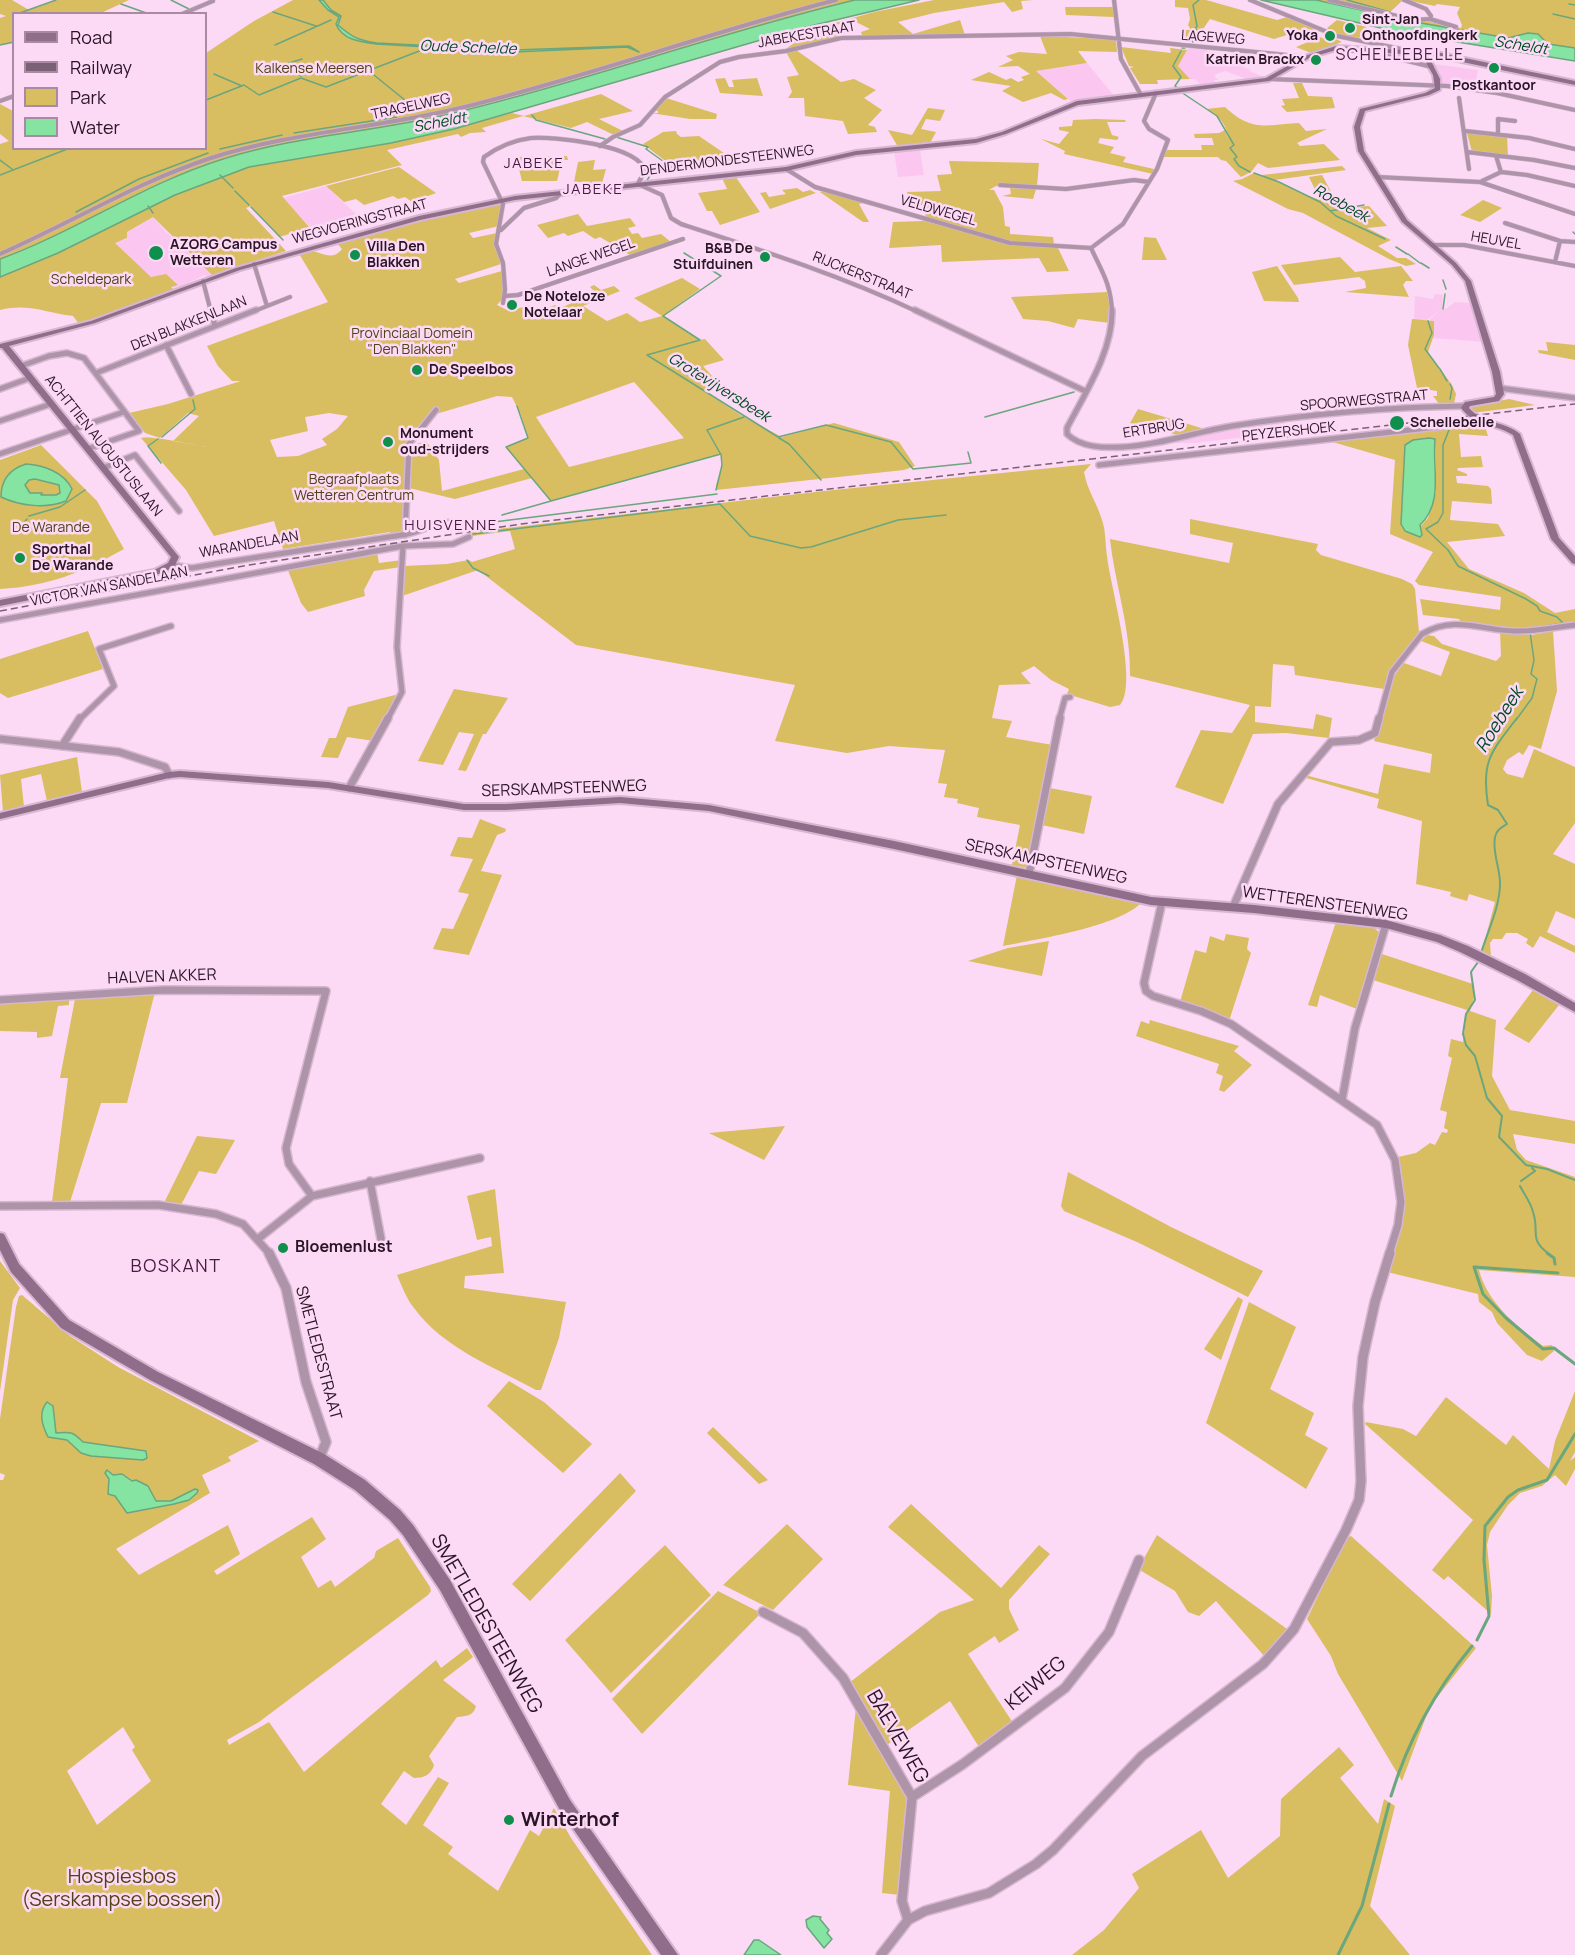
<!DOCTYPE html>
<style>
body{margin:0}
#map{position:relative;width:1575px;height:1955px;overflow:hidden;background:#fcd9f5;font-family:Manrope,sans-serif}
canvas{display:block}
.legend{position:absolute;left:12px;top:12px;width:195px;height:138px;box-sizing:border-box;background:#fcd9f5;border:2px solid #a88ba2;margin:0;padding:8px 10px;list-style:none;font-size:18px;color:#2a1526}
.legend li{display:flex;align-items:center;gap:12px;height:30px}
.legend b{width:30px;border:2px solid #a88ba2}
</style>
<div id="map">
<canvas width="1575" height="1955"></canvas>
<ul class="legend">
<li><b style="height:8px;background:#906d8a"></b>Road</li>
<li><b style="height:8px;background:#7b6176"></b>Railway</li>
<li><b style="height:16px;background:#d9bd61"></b>Park</li>
<li><b style="height:16px;background:#86e4a3"></b>Water</li>
</ul>
</div>
<script>
const g = document.querySelector('canvas').getContext('2d');
g.lineJoin = 'round';
function fill(path, color) { g.fillStyle = color; g.fill(path, 'evenodd'); }
function stroke(path, color, width, dash) { g.strokeStyle = color; g.lineWidth = width; g.lineCap = dash ? 'butt' : 'round'; g.setLineDash(dash || []); g.stroke(path); }
function label(font, color, halo, rows, align = 'center') {
  g.font = font + ' Manrope,sans-serif'; g.lineWidth = 5; g.setLineDash([]); g.textBaseline = 'middle'; g.strokeStyle = halo; g.fillStyle = color; for (const [text, x, y, turn = 0] of rows) {
    g.save(); g.translate(x, y); g.rotate((+turn || 0) * Math.PI / 180); g.textAlign = isNaN(turn) ? turn : align; if (halo) g.strokeText(text, 0, 0); g.fillText(text, 0, 0); g.restore();
  }
}
const built = new Path2D(`
 M1189,48H1209L1207,51L1236,59L1247,64L1243,67L1251,70L1249,71L1266,78L1249,80L1225,71L1214,75L1218,80H1214L1216,83L1201,85L1195,79H1190L1178,66L1181,57Z
 M1087,63L1115,97L1073,103L1036,71Z
 M1434,64L1478,70L1474,89L1441,85Z
 M920,150L924,175L898,177L894,151Z
 M326,186L356,214L348,217L350,219L324,227L320,224L310,227L283,198Z
 M153,217L165,231L212,275L208,277L205,275L174,290L171,287L177,284L172,280L151,277L134,263L114,242L127,239V232Z
 M1435,294L1443,295L1442,309H1446L1455,302L1472,303L1485,342L1433,338L1434,321L1429,320L1442,309L1427,320H1414L1415,296L1433,299Z
 M1283,421L1290,432L1194,443H1164L1213,432Z`);
const green = new Path2D(`
 M0,0H12L29,10L57,0H129L101,13L14,14L13,42L0,45V18L6,16L0,14Z
 M293,0H855C717,33 584,82 445,115C366,134 283,137 206,164C163,179 123,201 83,222C56,236 28,247 0,259V144L9,141L0,134V104L13,111L14,148H206V53L254,21Z
 M934,0H1033L1021,1L1023,9L1012,12L1004,2L934,13L898,22L913,34L960,20L965,35H862L861,32L870,29L854,21L769,39L803,32L874,12Z
 M1175,0H1206L1277,20L1287,17L1325,33L1306,29L1274,39L1210,19L1203,29L1221,33L1218,38L1202,34L1196,41H1194L1198,38L1194,34L1202,31L1197,29L1198,32L1190,33L1194,37H1188L1190,40H1182L1181,30H1191L1188,25L1190,19L1188,8L1175,7Z
 M1316,0H1403L1388,14L1461,28L1462,25L1457,13L1460,7L1437,4L1435,6L1406,0H1575V48L1548,44L1537,34L1528,33L1508,38L1415,22Z
 M1065,7H1114V17L1066,15Z
 M1337,20L1367,27L1359,38L1335,34L1327,28Z
 M828,34L845,37L796,50L841,82L854,79L876,90L864,98L882,110L868,125L875,127L877,132L848,134L843,121L805,116L804,98H788L792,92L787,77L799,75L786,52L789,50L787,48L800,39Z
 M1040,36L1116,39L1117,52L1078,51L1087,63L1036,71L1068,99L1064,100L1051,93L1023,102L1002,91L1011,86L971,80L989,72L1006,80L1011,78L1018,82L1024,80L1021,77L1030,74L1018,66L998,67L1013,60L1006,56L1019,52L1047,54Z
 M1320,37L1324,39L1332,37L1342,42L1311,53L1296,47Z
 M1121,47L1171,53L1170,48L1187,50L1178,66L1190,79L1157,80L1158,84H1140L1130,68L1134,67L1129,66Z
 M725,78L729,87H734L732,80L757,78L763,96L720,93L715,79Z
 M1293,83H1302L1308,96L1332,97L1335,108L1287,112L1281,106L1285,105L1282,99L1299,98Z
 M601,94L633,111L599,119L623,131L614,135L587,122L571,128L523,116L482,128L486,132L470,133L461,137L458,134L387,150L402,165L282,196L310,228L279,237L251,206L246,208L286,251L212,275L153,217L127,232V238L115,243L151,277L166,274L178,285L171,287L174,290L79,324L73,316C46,313 29,303 0,310V277L58,253L175,195L249,167L391,143L512,113L524,116Z
 M666,98L717,114L716,119H690L651,113H658V111L652,110Z
 M1225,107C1252,132 1265,125 1299,123L1306,131L1327,129L1297,143L1300,146L1324,144L1340,160L1268,168L1258,163L1251,172L1241,177L1226,161L1221,160L1218,157H1163L1167,150H1202L1201,145H1214L1212,138H1195L1194,134L1219,133L1225,130L1228,138C1227,125 1219,115 1206,109Z
 M928,108L945,110L940,121L926,119L921,129L936,132L929,145L898,147L888,130L912,135Z
 M1096,119L1125,120L1126,122H1107L1112,135L1119,137L1117,140L1100,138L1098,143L1114,147L1110,153L1126,157L1123,162L1154,169L1153,174L1064,154L1065,151L1041,139L1059,144L1069,132L1059,130V127L1072,126L1073,120Z
 M676,131L677,134L681,137L699,136L734,160L727,162L720,157L680,172L643,144L663,132Z
 M1469,132L1507,136L1508,156L1472,152L1467,133Z
 M567,156L568,160H562L557,181H522L516,157Z
 M595,160L593,170L606,169L601,187L589,188L590,182H574L578,162Z
 M949,161L1039,163L1037,186L1033,199L1002,196L1011,194L1010,188L996,186L989,190H994L1003,207L1005,226L1010,227V234L1053,237L1054,244L1009,242L927,220L922,205H911L907,192L941,191L937,175L952,174Z
 M1342,166L1346,170L1275,180L1300,193L1320,200L1309,177L1322,175L1340,208L1369,206L1387,226L1367,228L1391,240L1378,246L1397,258H1406L1416,264L1406,266L1389,259L1303,213L1288,209L1233,181L1242,179L1254,173L1264,177L1262,175Z
 M399,167L436,193L412,202L405,197L398,199L393,196L364,205L356,199L344,202L326,186Z
 M735,176L760,212L720,225L712,211H707L698,193L727,189L722,178Z
 M797,188L803,192L810,190L816,193L770,209L760,193L766,192L769,197L786,194L782,190Z
 M823,191L868,202L859,204L869,222H863L820,192Z
 M1483,200L1502,208L1480,222L1460,215Z
 M500,202L502,206L499,226L469,233L473,238L497,233L494,245L501,264L455,279L459,283L502,271L504,297L497,305L509,311L530,305L539,311L555,305L560,308L596,293L590,287L594,285L601,290L614,286L620,291L583,306L607,321L627,313L640,322L662,316L634,298L682,278L700,289L663,316L700,340L705,339L724,360L703,366L721,386L704,391L742,416L782,437L834,423L899,442L915,466L904,470L716,490C716,475 726,470 721,454L551,501L532,478L455,499L409,488L413,445L426,441L439,460L442,491L524,469L506,447L528,438L521,415L512,397L497,396L436,414L408,444L402,532L391,536L390,532L283,549L274,521L214,536L186,490L141,438C149,435 195,445 207,447L173,441L199,416L188,413L160,438L145,433L129,413L168,404L241,381H232L218,366L207,346L328,302L298,252C302,251 305,249 309,250C321,252 332,262 342,249L335,241L403,223ZM634,382L684,438L569,467L536,417ZM329,413L348,416L337,429L322,439L327,445L298,456L277,457L270,440L308,431L305,417Z
 M578,214L587,226L630,218L636,226L628,228L632,234L638,233L642,238L661,234L671,242L630,255L600,237L595,239L583,231L568,236L564,233L548,238L537,225Z
 M924,221L1008,243L1057,246L1069,271L1047,272L1039,258L942,262L941,245L889,248L893,222Z
 M1144,237L1156,238L1167,260H1142Z
 M1340,257L1355,272L1401,266L1413,281H1406L1403,285L1409,297L1345,292L1366,288L1365,281L1359,277L1294,285L1281,265Z
 M1277,266L1298,298L1299,302L1264,301L1252,272Z
 M1107,292L1110,306V323L1078,319L1074,328L1048,321L1023,319L1011,297Z
 M1412,319L1434,321V335L1428,352L1452,385L1456,394L1454,404L1440,405L1433,396H1437V391L1417,388L1408,345Z
 M1546,342L1575,345V360L1539,353L1538,350L1548,351Z
 M1509,399L1535,405L1472,413L1469,409L1472,406Z
 M1138,409L1208,430L1182,436L1130,423Z
 M1478,424L1485,426L1488,436L1459,434L1461,457L1481,456L1483,467L1458,468L1457,470L1467,474V476H1456L1457,483L1488,486L1491,489L1492,504L1452,501L1450,520L1498,524L1505,536L1447,542L1469,569L1524,593L1555,613L1575,609V624L1525,630L1460,621L1459,619L1423,615L1420,599L1500,610L1501,597L1419,585L1415,581L1433,552L1390,534L1395,460L1329,441L1328,436L1415,427L1422,430ZM1430,438L1435,440L1436,492L1428,518L1419,528L1413,440Z
 M41,445L97,501L124,549C81,573 49,586 0,589V460Z
 M1091,464L1084,472C1087,490 1097,503 1102,520C1106,531 1105,544 1107,556C1110,585 1139,684 1120,705L1110,707L1067,694L1069,689L1051,680L1034,666L1021,673L1031,684L999,685L992,718L1012,721L1006,737L1053,745L1029,868L1012,865L1020,825L977,817L979,808L957,803L958,799L944,797L947,784L938,783L945,750L889,746L847,753L775,741L795,685L576,645L478,570L402,596L404,566L447,564L469,560L472,562L515,549L510,531L472,536V532L824,491Z
 M1190,519L1318,544L1316,550L1321,555L1402,579L1412,584L1415,589L1419,632L1389,672L1384,689L1295,675L1294,666L1273,664L1271,707L1255,706V722L1313,729L1316,714L1332,718L1329,738L1286,733L1253,734L1223,804L1175,787L1201,730L1232,733L1250,705L1130,676C1131,629 1115,584 1110,539L1229,563L1233,543L1190,534Z
 M377,552L379,563L402,560L401,567L374,571L364,590L365,596L308,612L301,603L287,568Z
 M88,631L103,669L8,698L0,693V659Z
 M1500,631L1532,635L1553,631L1557,691L1541,749L1529,745L1523,755L1519,752L1507,760L1503,769L1507,774L1523,778L1534,749L1575,767V823L1553,854L1575,864V919L1556,911L1547,932L1575,946V953L1540,936L1533,948L1526,943L1528,939L1517,933H1506L1502,939H1493L1490,943L1491,957L1482,951L1495,902L1469,894L1467,901L1450,896L1451,892L1416,884L1422,821L1377,808L1379,799L1303,777L1305,775L1378,794L1384,764L1430,773L1432,754L1374,741L1383,717L1389,689L1394,676L1404,663L1441,676L1450,652L1421,641L1427,635L1434,636L1442,644L1496,661L1501,656Z
 M454,689L508,698L486,734H483L466,771L458,770L474,734L459,732L443,765L418,761Z
 M399,694L374,741L347,737L338,758L321,757L329,738H336L348,707Z
 M77,757L82,792L47,801L41,774L21,779L24,807L3,812L0,775Z
 M1050,788L1092,796L1084,834L1042,825Z
 M480,819L506,829L505,832L497,835L481,871L502,875L469,955L433,949L442,928L453,929L469,894L458,892L473,859L450,856L458,837L472,838Z
 M1017,875L1142,902C1119,927 1037,939 1003,946Z
 M1336,922L1373,927L1379,932L1357,1009L1320,995L1317,1007L1308,1005Z
 M1226,934L1249,938L1247,949L1251,953L1229,1021L1220,1015L1180,1002L1195,950L1206,953L1210,936L1224,941Z
 M1049,941L1042,976L968,961L1008,948Z
 M1382,954L1473,984L1474,997L1470,1011L1496,1020L1492,1076L1510,1110L1575,1121V1144L1513,1134L1517,1150L1526,1160L1575,1177V1277L1479,1270C1487,1302 1517,1327 1543,1346L1552,1345L1554,1351L1542,1361L1527,1355L1497,1323L1492,1312L1479,1302L1478,1294L1387,1272C1401,1230 1410,1201 1398,1157L1416,1153L1430,1143L1435,1145L1442,1132L1447,1133L1448,1130L1444,1128L1447,1112L1440,1110L1452,1058L1448,1056L1451,1039L1463,1042L1467,1010L1373,980Z
 M1533,990L1559,1005L1529,1043L1504,1029Z
 M155,992L127,1103H101L70,1202H52L68,1078H60L75,999Z
 M69,998V1005L58,1006L52,1036L37,1038V1032L0,1031V1002Z
 M1150,1020L1239,1046L1234,1051L1252,1065L1224,1092L1219,1090L1223,1076L1216,1073L1219,1064L1136,1036L1141,1021L1149,1024Z
 M785,1126L764,1160L709,1133Z
 M197,1136L235,1140L216,1174L199,1171L181,1205L164,1203Z
 M1068,1172L1171,1227L1263,1271L1248,1297L1137,1242L1064,1211L1061,1206Z
 M495,1189L504,1273L465,1276L464,1288L566,1302L559,1338L541,1390H536C494,1367 443,1348 414,1308C406,1298 402,1286 397,1275L492,1246L491,1237L477,1240L467,1196Z
 M0,1261L20,1288L13,1300L0,1391Z
 M22,1295L70,1336L118,1367L259,1441L228,1457L231,1461L202,1475L210,1493L116,1549L139,1575L228,1525L240,1554L214,1571L217,1575L312,1517L326,1539L301,1557L318,1588L331,1580L335,1587L374,1558L376,1551L398,1538L430,1587L431,1591L428,1595L259,1722L227,1740L229,1745L269,1722L304,1772L436,1660L441,1668L467,1648L473,1657L443,1680L476,1706C474,1716 466,1716 457,1717L429,1756L434,1765C431,1775 424,1778 414,1778L404,1771L381,1804L406,1825L438,1777L449,1783L423,1825L453,1847L448,1854L498,1891L530,1830L539,1836L554,1808L571,1838L652,1955H0V1480H3L5,1475L0,1473V1419L16,1307L19,1296ZM123,1727L135,1747L132,1750L151,1781L97,1825L67,1771Z
 M1238,1297L1243,1300L1221,1360L1204,1349Z
 M1249,1302L1296,1327L1270,1389L1314,1413L1305,1435L1328,1448L1306,1489L1206,1423Z
 M509,1381L544,1402L592,1444L563,1473L487,1406Z
 M1575,1391V1452L1570,1461L1575,1457V1469L1566,1486L1555,1475L1542,1486L1520,1493L1508,1505L1490,1532L1487,1545L1492,1596L1491,1614L1448,1576L1444,1580L1432,1570L1473,1520L1365,1424L1366,1422L1403,1429L1416,1436L1446,1397L1506,1445L1513,1435L1549,1469L1555,1441Z
 M713,1427L768,1480L759,1484L707,1433Z
 M620,1473L636,1491L530,1601L512,1584Z
 M911,1504L1001,1588L1039,1545L1050,1554L1009,1600V1609L1019,1630L999,1643L995,1636L968,1654L1013,1723L979,1747L950,1701L887,1745L849,1683L940,1612L974,1600L888,1527Z
 M787,1524L823,1559L773,1610L723,1585Z
 M1157,1535L1287,1629L1265,1657L1216,1601L1199,1616L1188,1612L1175,1591L1138,1569Z
 M1351,1536L1476,1648L1430,1706L1402,1781L1338,1674L1331,1656L1307,1619L1346,1538Z
 M665,1545L711,1595L611,1693L565,1640Z
 M718,1591L761,1613L642,1734L612,1699Z
 M856,1707L908,1800L900,1895L882,1893L890,1791L848,1785Z
 M1339,1747L1354,1765L1340,1778L1378,1824L1384,1799L1395,1806L1370,1906L1410,1955H1072L1104,1930L1139,1888L1132,1874L1201,1830L1228,1878L1280,1836L1281,1799Z`);
const water = new Path2D(`
 M319,0H323L331,10L341,16L338,25C352,37 357,40 377,43L514,50L629,46L639,52L627,47L514,52L376,44C361,42 342,40 336,24L339,17L328,10Z
 M855,0H919L802,28L454,129L391,143L249,167L175,195L58,253L0,277V259C77,231 145,183 223,159C295,136 372,132 445,115C584,82 717,33 855,0Z
 M1261,0H1316L1415,22L1508,38L1528,33L1538,34L1548,44L1575,48V61L1402,33Z
 M1429,438L1435,439C1432,470 1444,502 1420,525L1422,535L1420,537L1405,531L1401,524L1405,445L1413,440Z
 M26,464C43,465 64,472 72,489L66,501C46,509 20,506 1,497C1,479 10,469 26,464ZM35,479L59,485L60,493L56,495H41L42,493H30L25,485L29,480Z
 M47,1402L53,1406L56,1433C71,1432 72,1431 83,1442L146,1451L147,1458L143,1460L91,1456L81,1453L67,1440L48,1437C42,1425 38,1413 47,1402Z
 M107,1470L113,1475L122,1474L132,1481L136,1480L148,1486L156,1501H171L195,1489L198,1490L197,1493L189,1500L174,1504L127,1513L115,1496L108,1494L109,1479L105,1473Z
 M813,1916L821,1917L820,1919L829,1930L827,1933L832,1939L824,1948L807,1927L806,1920Z
 M754,1940H759L781,1955H744Z`);
const streamFar2 = new Path2D(`
 M171,0L189,9
 M1347,0L1390,12
 M121,4L149,14
 M1569,4L1575,5
 M273,12L316,26
 M17,14L56,0
 M1553,14L1575,19
 M1193,42L1190,38H1196L1192,33L1201,32L1195,29L1197,26L1193,5L1199,0
 M0,45L14,42
 M275,45L331,20
 M1182,48H1185
 M369,71L406,101L412,112
 M214,74L242,86
 M301,76L283,65L302,59
 M1178,88L1175,86L1181,77L1173,66L1181,51
 M1181,92L1217,116L1234,145L1230,148L1237,157L1234,159L1239,166L1250,172
 M206,100L244,85L259,95L301,78L326,87L427,48
 M532,115L536,120L605,139
 M294,133L397,117
 M616,137L648,147L646,149L674,169
 M220,149L282,135
 M0,160L12,169
 M1254,173L1279,182L1320,202L1336,216L1385,239
 M0,175L70,148
 M220,175L233,188
 M646,182L651,174L663,171
 M235,191L249,205
 M148,206L153,213
 M251,207L283,240
 M1330,211L1364,205
 M76,212L139,179L208,153
 M1573,232L1575,234
 M1396,247L1407,254
 M684,253L721,276L663,316L700,340L647,355L778,437L826,425L891,442L913,469L971,463L968,452
 M1408,254L1420,263
 M1421,263L1429,268
 M1443,280L1446,289
 M1443,309L1445,294
 M1428,321L1432,333L1425,349L1439,368
 M1440,369L1447,381
 M1450,384L1452,388L1450,399
 M517,406L528,438L506,447L551,501L721,454L722,465L716,490
 M985,417L1074,392
 M1449,430L1443,445V513L1438,522L1426,529L1448,550L1458,566L1526,599L1537,606L1540,611L1557,617L1563,623L1528,629
 M162,437L195,409L193,400
 M779,438L789,444L821,480
 M158,439L148,446L161,463
 M720,453L707,430L744,417
 M502,515L551,501
 M29,516L60,507L85,490
 M478,524L717,494
 M20,527L27,519
 M473,534L720,504L750,536L801,548L811,547L898,520L946,515
 M467,560L473,568L489,576
 M1516,720L1532,698L1537,679L1531,674L1534,660L1530,632`);
const streamFar1 = new Path2D(`
 M1482,950C1489,928 1500,906 1500,883C1500,868 1492,852 1495,837C1497,829 1501,828 1507,824L1498,810L1488,805C1481,761 1491,752 1517,718
 M1478,962L1471,972L1475,1000L1466,1014L1463,1034L1466,1045L1475,1056L1487,1098L1502,1116L1499,1137L1526,1165L1547,1169L1575,1180
 M1521,1181L1535,1171L1532,1168
 M1520,1186C1524,1194 1531,1203 1533,1212C1540,1232 1528,1239 1549,1254`);
const stream = new Path2D(`
 M1547,1253L1554,1258L1555,1264
 M1558,1273L1474,1267L1483,1294L1506,1318L1543,1349L1554,1348L1575,1364
 M1477,1640L1489,1616L1484,1560L1485,1526L1508,1497L1518,1490L1547,1480L1575,1434
 M1391,1796C1408,1740 1435,1691 1472,1646
 M1338,1955L1362,1906L1389,1804`);
const ferry = new Path2D(`
 M1453,31L1458,40`);
const streetFar3 = new Path2D(`
 M1114,0L1121,59L1141,95
 M1250,0L1337,36L1421,53
 M1329,0L1414,20L1430,19L1456,27
 M1404,0L1426,9L1431,16L1430,19
 M182,14L213,1
 M1347,50L1375,53L1432,67
 M1270,79L1447,86L1497,93L1575,110
 M1459,98L1469,169
 M0,101L14,96
 M1465,131L1529,138L1575,149
 M1498,134V119L1515,121
 M600,146L613,137L640,125L665,97L720,62L739,57L786,51L841,38L1070,34L1307,57
 M1467,152L1534,160L1575,168
 M786,169L815,187L1010,243L1091,248
 M1501,172L1527,175L1575,186
 M1377,177L1480,182L1575,214
 M1482,181L1501,172L1496,156
 M640,185L662,195L671,218L681,224C761,250 842,276 918,312
 M1000,185L1066,189L1134,180L1149,182
 M1505,223L1560,241L1575,242
 M501,230L524,208L556,198L561,193
 M1432,245H1464L1575,266
 M1091,248C1102,272 1111,284 1112,312
 M1091,248L1123,224L1157,169L1168,140L1149,129L1144,121L1156,93
 M0,254C71,223 137,182 211,158C292,132 378,128 460,108C587,77 710,32 836,0
 M1555,262L1560,241
 M254,264L267,306
 M203,281L211,312
 M505,296L518,295L683,239
 M503,303L505,290L503,263L496,244L503,204L483,162L484,157C498,147 514,140 531,138C554,136 639,145 645,171L637,185
 M252,312L290,297`);
const streetFar2 = new Path2D(`
 M211,310L215,326
 M915,310L1085,391
 M1112,310C1113,351 1085,393 1067,428V434C1081,448 1105,448 1123,447C1160,445 1195,432 1232,426C1309,414 1387,407 1465,406
 M166,345L191,394
 M21,366L49,356L67,353L84,358L139,431L87,449
 M96,373L256,310
 M1499,388L1575,398
 M0,389L30,378
 M0,421L51,404
 M0,454L124,412
 M1099,465L1481,422
 M103,468L135,455L179,511
 M405,535L409,444L436,410
 M171,565L192,568C262,556 332,546 402,535C429,531 439,516 468,525
 M0,620L403,546L453,544L469,537
 M79,720L114,686L99,649L171,626
 M387,720L402,692L397,647L403,546
 M1059,720L1065,698L1070,697
 M1379,720L1392,672L1422,634C1454,615 1481,630 1514,631C1534,632 1555,627 1575,625`);
const streetFar1 = new Path2D(`
 M0,739L119,752L165,767L169,775
 M62,746L80,718
 M349,788L388,718
 M1029,874L1060,718
 M1162,902L1144,983L1146,991L1153,996L1201,1011L1231,1024L1377,1125L1395,1160L1401,1202L1398,1225L1389,1254
 M1233,907L1278,804L1331,742L1359,740L1375,733L1379,718
 M0,1000L163,990L326,991L286,1148L289,1164L312,1196
 M1342,1100L1355,1028L1386,924
 M370,1181L381,1239
 M0,1206L158,1205L216,1214L243,1224L270,1254
 M259,1238L312,1196L480,1158`);
const street = new Path2D(`
 M269,1253L286,1288L306,1382L326,1442L319,1459
 M763,1612L803,1633L843,1678L912,1797L902,1901L908,1920
 M912,1797L963,1764L1065,1688L1109,1632L1139,1560
 M881,1955L908,1920L925,1911L989,1893L1036,1864L1053,1850L1142,1756L1263,1664L1294,1629L1346,1530L1359,1500L1361,1481L1358,1406L1363,1357L1375,1302L1390,1253`);
const secondary = new Path2D(`
 M1336,46L1436,52L1575,81V85L1428,55L1440,79V90L1429,95L1365,111L1360,127L1364,151L1407,220L1456,263L1471,281L1500,372L1504,394L1499,401L1470,406L1469,408C1483,424 1505,421 1520,434L1559,538L1575,556V564L1572,563L1551,539L1513,435C1494,423 1477,428 1461,408L1465,402L1494,397L1496,394L1492,372L1465,281L1452,265L1402,222L1358,151L1354,127L1360,109L1425,93L1435,88L1433,75L1422,55L1336,50L1309,58L1269,81L1078,105L1006,134L976,143L856,155L786,171L515,200L420,220L240,270L95,323L9,346L179,557L174,567L159,574L0,606V600L154,570L168,563L171,557L2,348H0V344L91,321L236,268L419,216L515,196L786,167L856,151L976,139L1002,132L1077,101L1266,78L1305,56Z
 M180,771L328,782L464,804H506L620,797L709,805L894,841L1151,897L1254,905L1386,920L1440,935L1468,946L1525,974L1575,1003V1012L1517,980L1460,952L1437,942L1386,928L1254,913L1151,905L894,849L709,811L620,803L506,810H464L328,788L180,777L169,778L0,819V813L169,772Z
 M0,1233L4,1234L19,1264L69,1320L158,1372L324,1454L365,1480L400,1510L413,1525L450,1580L570,1800L678,1955H661L560,1810L440,1590L403,1535L390,1520L355,1490L314,1464L150,1380L61,1328L11,1272L0,1250Z`);
const rail = new Path2D(`
 M0,611L249,565L521,524L1575,404`);
const markers = [
 [1350,28,6,"#0e8f4c"],
 [1330,36,6,"#0e8f4c"],
 [1316,60,6,"#0e8f4c"],
 [1494,68,6,"#0e8f4c"],
 [156,253,8,"#0e8f4c"],
 [355,255,6,"#0e8f4c"],
 [765,257,6,"#0e8f4c"],
 [512,305,6,"#0e8f4c"],
 [417,370,6,"#0e8f4c"],
 [1397,423,8,"#0e8f4c"],
 [388,442,6,"#0e8f4c"],
 [20,558,6,"#0e8f4c"],
 [283,1248,6,"#0e8f4c"],
 [509,1820,6,"#0e8f4c"]
];
const farPoinames = [
 ["Sint-Jan",1362,20],
 ["Onthoofdingkerk",1362,36],
 ["Yoka",1318,36,"right"],
 ["Katrien Brackx",1304,60,"right"],
 ["Postkantoor",1494,86,"center"],
 ["AZORG Campus",170,245],
 ["Wetteren",170,261],
 ["Villa Den",367,247],
 ["Blakken",367,263],
 ["B&B De",753,249,"right"],
 ["Stuifduinen",753,265,"right"],
 ["De Noteloze",524,297],
 ["Notelaar",524,313],
 ["De Speelbos",429,370],
 ["Schellebelle",1410,423],
 ["Monument",400,434],
 ["oud-strijders",400,450],
 ["Sporthal",32,550],
 ["De Warande",32,566]
];
const farStreetnames = [
 ["JABEKESTRAAT",807,35,-10],
 ["LAGEWEG",1213,38,4],
 ["TRAGELWEG",411,107,-12],
 ["DENDERMONDESTEENWEG",727,161,-7],
 ["VELDWEGEL",938,211,16],
 ["WEGVOERINGSTRAAT",360,222,-15],
 ["HEUVEL",1496,241,10],
 ["LANGE WEGEL",591,258,-19],
 ["RIJCKERSTRAAT",862,276,22],
 ["DEN BLAKKENLAAN",189,324,-22],
 ["SPOORWEGSTRAAT",1364,401,-5],
 ["ERTBRUG",1154,429,-9],
 ["PEYZERSHOEK",1289,432,-6],
 ["ACHTTIEN AUGUSTUSLAAN",103,446,51],
 ["WARANDELAAN",249,545,-10],
 ["VICTOR VAN SANDELAAN",109,587,-11]
];
const farParknames = [
 ["Kalkense Meersen",314,69],
 ["Scheldepark",91,280],
 ["Provinciaal Domein",412,334],
 ["\"Den Blakken\"",412,350],
 ["Begraafplaats",354,480],
 ["Wetteren Centrum",354,496],
 ["De Warande",51,528]
];
const farWaternames = [
 ["Scheldt",1521,46,9],
 ["Oude Schelde",468,48,2],
 ["Scheldt",440,123,-11],
 ["Roebeek",1341,204,29],
 ["Grotevijversbeek",719,388,32]
];
const farNeighbourhoodnames = [
 ["JABEKE",534,164],
 ["JABEKE",593,190],
 ["HUISVENNE",451,526]
];
const farQuarternames = [
 ["SCHELLEBELLE",1400,56]
];
const streetNames = [
 ["SERSKAMPSTEENWEG",564,789,-2],
 ["SERSKAMPSTEENWEG",1046,862,12],
 ["WETTERENSTEENWEG",1325,904,8],
 ["HALVEN AKKER",162,977,-2],
 ["SMETLEDESTRAAT",318,1353,75]
];
const poiNames = [
 ["Bloemenlust",295,1248]
];
const waterNames = [
 ["Roebeek",1500,720,-58]
];
const neighbourhoodNames = [
 ["BOSKANT",176,1267]
];
const nearStreetnames = [
 ["SMETLEDESTEENWEG",486,1624,60],
 ["KEIWEG",1036,1684,-40],
 ["BAEVEWEG",897,1737,60]
];
const nearPoinames = [
 ["Winterhof",521,1820]
];
const nearParknames = [
 ["Hospiesbos",122,1877],
 ["(Serskampse bossen)",122,1900]
];
fill(built, '#fbc7f1');
fill(green, '#d9bd61');
fill(water, '#86e4a3');
stroke(water, '#6aa67e', 1.5);
stroke(streamFar2, '#6aa67e', 1.5);
stroke(streamFar1, '#6aa67e', 2);
stroke(stream, '#6aa67e', 3);
stroke(ferry, '#004c25', 1.5, [4.5, 4]);
stroke(streetFar3, '#d6b6d0', 5);
stroke(streetFar2, '#d6b6d0', 8);
stroke(streetFar1, '#d6b6d0', 10);
stroke(street, '#d6b6d0', 12);
stroke(secondary, '#d6b6d0', 4);
stroke(streetFar3, '#ad94a8', 4);
stroke(streetFar2, '#ad94a8', 5);
stroke(streetFar1, '#ad94a8', 7);
stroke(street, '#ad94a8', 9);
fill(secondary, '#906d8a');
stroke(rail, '#7b6176', 1.5, [7, 4]);
for (const [x, y, r, color] of markers) { const dot = new Path2D(); dot.arc(x, y, r, 0, 2 * Math.PI); g.fillStyle = color; g.fill(dot); stroke(dot, '#fcd9f5', 2); }
label('bold 14px', '#2a1526', '#fcd9f5', farPoinames, 'left');
label('14px', '#2a1526', '#fcd9f5', farStreetnames);
label('14px', '#504318', '#fcd9f5', farParknames);
label('italic 15px', '#004c25', '#fcd9f5', farWaternames);
g.letterSpacing = '1.5px';
label('15px', '#471a41', '#fcd9f5', farNeighbourhoodnames);
g.letterSpacing = '0px';
g.letterSpacing = '1.5px';
label('16px', '#471a41', '#fcd9f5', farQuarternames);
g.letterSpacing = '0px';
label('16px', '#2a1526', '#fcd9f5', streetNames);
label('bold 16px', '#2a1526', '#fcd9f5', poiNames, 'left');
label('italic 18px', '#004c25', '#fcd9f5', waterNames);
g.letterSpacing = '1.5px';
label('18px', '#471a41', '#fcd9f5', neighbourhoodNames);
g.letterSpacing = '0px';
label('20px', '#2a1526', '#fcd9f5', nearStreetnames);
label('bold 20px', '#2a1526', '#fcd9f5', nearPoinames, 'left');
label('20px', '#504318', '#fcd9f5', nearParknames);
</script>
